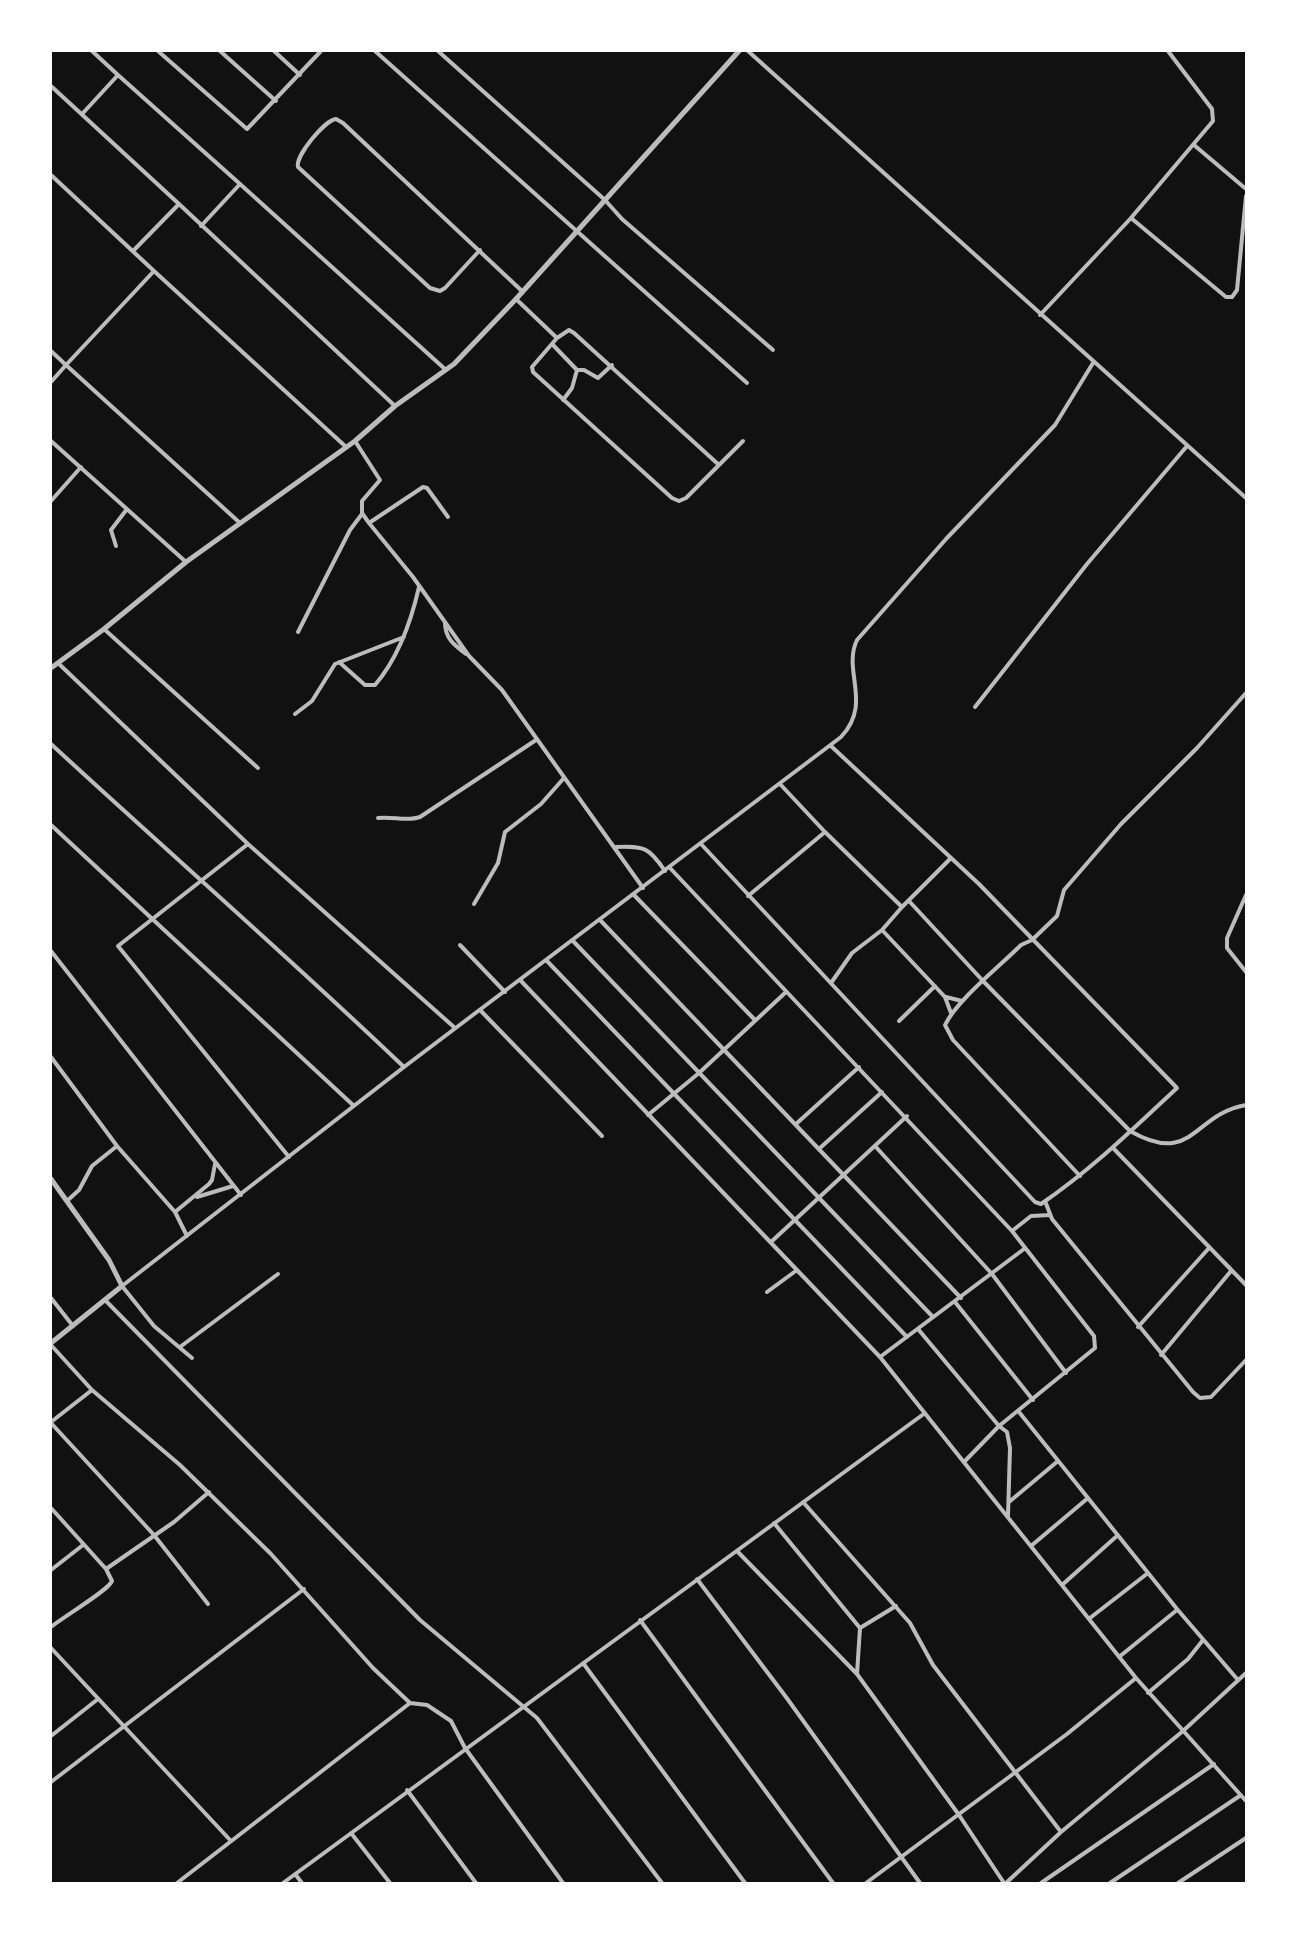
<!DOCTYPE html>
<style>
body{margin:0}
#map{position:relative;width:1297px;height:1934px;overflow:hidden;background:#111;font-family:"Sofia Sans Condensed",sans-serif}
canvas{display:block}
.frame{position:absolute;inset:0;border:52px solid #fff;pointer-events:none}
</style>
<div id="map">
<canvas width="1297" height="1934"></canvas>
<div class="frame"></div>
</div>
<script>
const g = document.querySelector('canvas').getContext('2d');
g.lineJoin = 'round';
function stroke(path, color, width, dash) { g.strokeStyle = color; g.lineWidth = width; g.lineCap = dash ? 'butt' : 'round'; g.setLineDash(dash || []); g.stroke(path); }
const minor = new Path2D(`
 M92,51L118,75
 M158,51L247,129L321,51
 M220,51L276,101
 M274,51L300,75
 M375,51L747,383
 M438,51L605,200L622,219L773,350
 M748,51L1246,498
 M51,86L179,204L134,250
 M83,113L118,75L240,184
 M1194,145L1246,189
 M51,175L154,271
 M179,204L395,406
 M1131,218L1226,297H1232L1237,290L1246,196
 M201,226L240,184L446,370
 M480,250L445,288L440,291L430,288L298,167C295,156 325,120 336,119L343,123L523,292
 M516,299L557,338L569,330L574,333L719,465L686,498L679,501L672,498L533,372L532,367L557,338
 M1040,315L1131,218L1213,121L1212,109L1168,51
 M552,344L577,370
 M51,351L66,365L154,271L345,446
 M51,382L66,365L240,523
 M563,400L572,388L577,370H584L598,378L612,365
 M51,441L186,562
 M355,441L380,480L362,501V513L369,523L423,487L427,488L448,517
 M719,465L743,441
 M51,501L81,467
 M369,523L413,577L469,656L502,690L643,888
 M116,546L111,530L127,509
 M445,623C445,638 454,645 466,654
 M104,629L258,768
 M298,632L350,530L362,514
 M339,662L365,685H375C399,657 411,622 419,587
 M58,663L248,844L455,1028
 M975,707L1087,564L1187,446
 M295,714L312,701L335,664L404,637
 M51,744C168,852 289,957 404,1067
 M780,784L825,832L902,907L950,859
 M378,818C393,816 406,822 420,817L536,740
 M51,825L354,1106
 M248,844L118,946L289,1157
 M701,844L1035,1202L1041,1204C1091,1170 1133,1129 1177,1088L979,884L831,746
 M616,847C644,846 649,847 665,871
 M670,868L1012,1231L1094,1336L1095,1348L999,1426L965,1461
 M634,895L754,1019
 M1246,895L1227,938V948L1246,972
 M748,896L825,832
 M909,901L984,982L1130,1131C1193,1167 1193,1114 1246,1105
 M474,904L498,863L505,832L541,804L564,778
 M902,907L882,930L945,997L951,1013
 M600,920L961,1298
 M573,941L933,1317
 M460,945L505,992
 M51,951L241,1195
 M547,961L907,1337
 M521,981L880,1357L1136,1678L1246,1801
 M831,983L852,953L882,930
 M946,997L962,1001
 M480,1010L602,1136
 M899,1021L935,986
 M51,1057L117,1146L175,1212L187,1236
 M648,1115L699,1073L786,992
 M796,1124L859,1067
 M875,1146L992,1274L1066,1373
 M820,1148L882,1092
 M1114,1149L1246,1285
 M1080,1176L953,1040L945,1025C957,1000 1000,966 1021,945L1032,940L1057,916L1064,890L1121,824L1197,748L1246,693
 M197,1197L233,1186
 M68,1200L79,1190L92,1166L117,1146
 M1045,1201L1052,1219L1193,1392L1200,1398L1211,1397L1246,1360
 M175,1212L209,1184L212,1180L215,1164
 M1012,1231L1031,1216L1050,1215
 M771,1242L907,1116
 M767,1292L797,1270
 M51,1298L73,1326
 M105,1300L420,1620L537,1718L662,1883
 M955,1302L1033,1400
 M1138,1327L1209,1248
 M918,1329L999,1426L1007,1432L1010,1448L1008,1516
 M51,1345L92,1390L180,1465L271,1554L373,1668L410,1703L427,1705L451,1721L465,1748L563,1883
 M180,1347L278,1274
 M1161,1355L1231,1271
 M880,1357L1024,1249
 M192,1358L154,1326L122,1286L404,1067L841,737C873,703 842,671 857,640L946,539L1055,425L1093,363
 M1019,1412L1177,1609L1238,1680
 M51,1422L92,1390
 M51,1423L154,1535L208,1604
 M803,1502L910,1623L933,1665L1061,1832
 M1009,1502L1058,1461
 M51,1508L106,1569L174,1522L209,1492
 M774,1523L860,1628
 M1031,1546L1088,1498
 M737,1551L857,1674L959,1815L1004,1883
 M51,1570L83,1545
 M697,1579L786,1697L920,1883
 M1062,1585L1118,1535
 M1090,1618L1148,1573
 M640,1620L833,1883
 M51,1627C63,1617 109,1590 112,1581L106,1569
 M51,1648L231,1841
 M1119,1657L1177,1610
 M583,1663L745,1883
 M857,1674L860,1628L896,1606
 M1148,1693L1188,1659L1203,1640
 M51,1736L98,1699
 M51,1782L304,1589
 M407,1790L476,1883
 M351,1833L390,1883
 M295,1874L302,1883
 M177,1883L410,1703
 M283,1883L925,1413
 M866,1883L1067,1734L1136,1678
 M1006,1883L1061,1832L1183,1731L1246,1673
 M1041,1883L1214,1764
 M1110,1883L1241,1795
 M1178,1883L1246,1838`);
const tertiary = new Path2D(`
 M51,668L104,629L186,562L355,441L395,406L454,364L516,299L739,51
 M51,1179L109,1260L122,1286L51,1343`);
stroke(minor, '#bcbcbc', 4);
stroke(tertiary, '#bcbcbc', 5);
</script>
